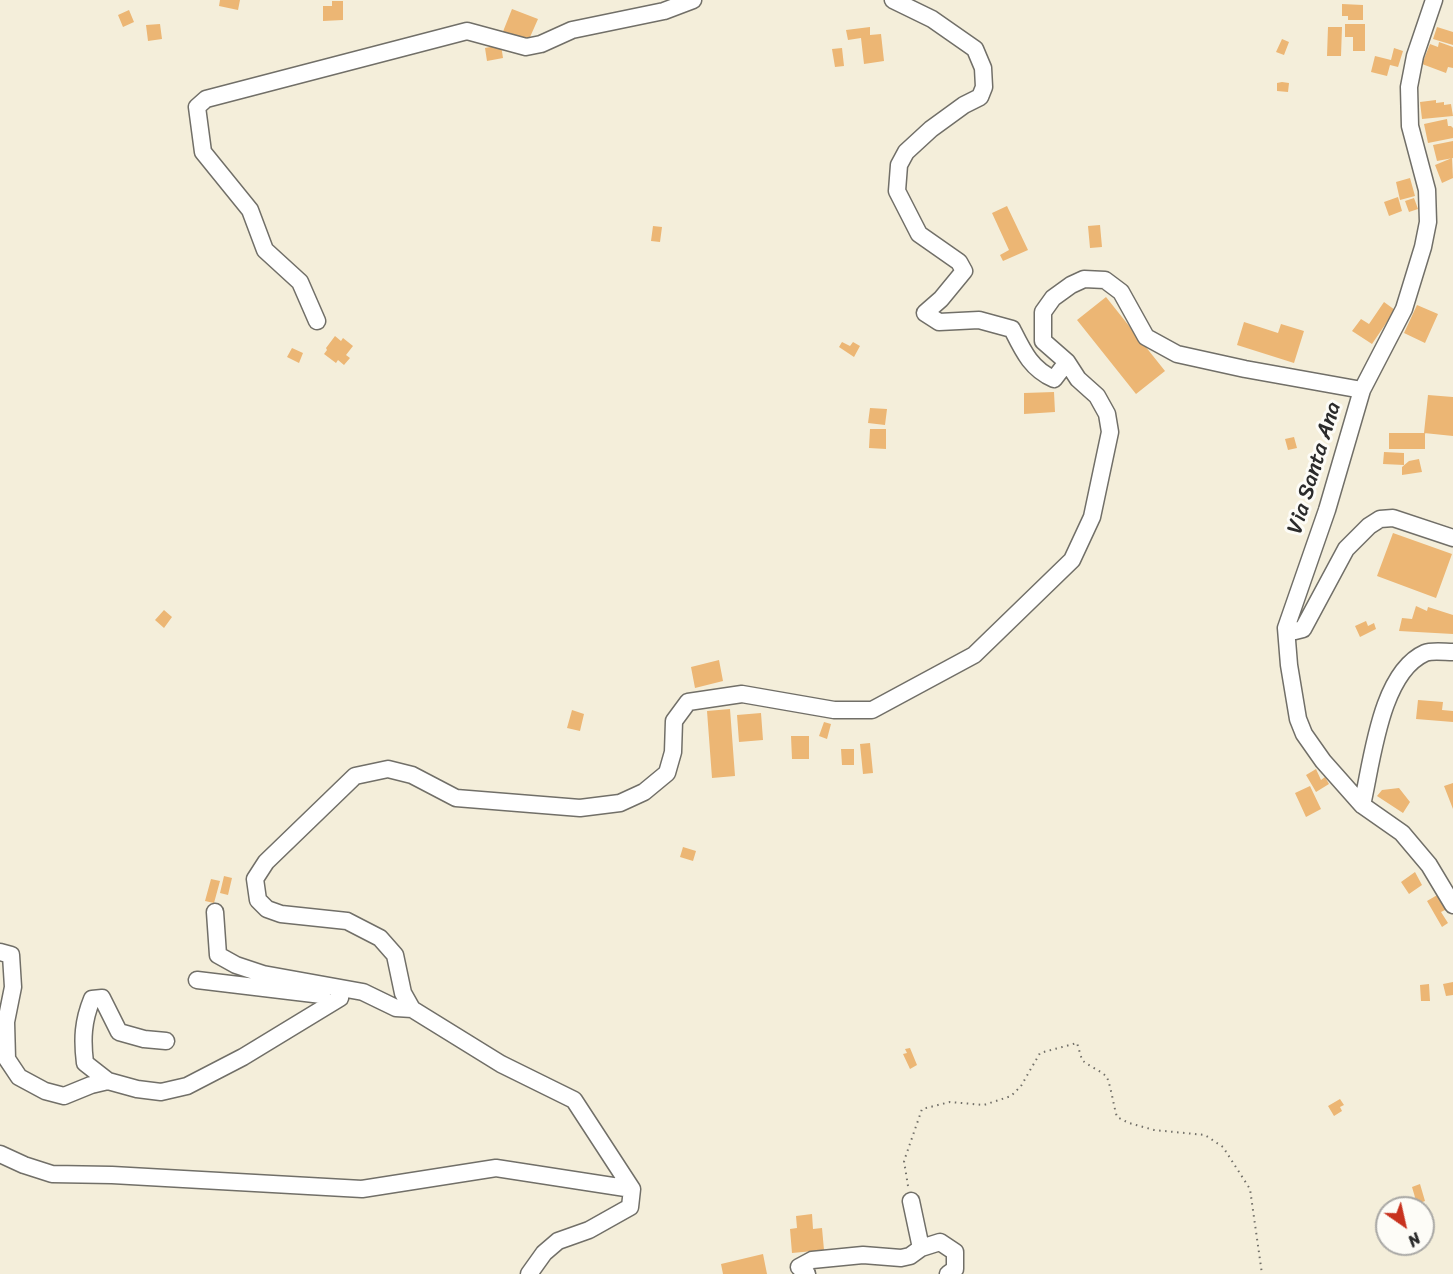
<!DOCTYPE html>
<style>
body{margin:0}
#map{position:relative;width:1453px;height:1274px;overflow:hidden;background:#f4eeda;font-family:Sriracha,sans-serif}
canvas{display:block}
.north{position:absolute;left:1375px;top:1196px;width:60px;height:60px;box-sizing:border-box;background:#fdfcf7;border:2px solid #a9a8a5;border-radius:50%;rotate:146deg;font-size:16px;font-weight:700;line-height:24px;text-align:center;color:#2b2b2b}
.north::after{content:'';display:block;margin:auto;width:21px;height:27px;background:#c8321e;clip-path:polygon(50% 0,100% 100%,50% 72%,0 100%)}
</style>
<div id="map">
<canvas width="1453" height="1274"></canvas>
<div class="north">N</div>
</div>
<script>
const g = document.querySelector('canvas').getContext('2d');
g.lineJoin = 'round';
function fill(path, color) { g.fillStyle = color; g.fill(path, 'evenodd'); }
function stroke(path, color, width, dash) { g.strokeStyle = color; g.lineWidth = width; g.lineCap = dash ? 'butt' : 'round'; g.setLineDash(dash || []); g.stroke(path); }
function label(font, color, halo, rows, align = 'center') {
  g.font = font + ' Sriracha,sans-serif'; g.lineWidth = 6; g.setLineDash([]); g.textBaseline = 'middle'; g.strokeStyle = halo; g.fillStyle = color; for (const [text, x, y, turn = 0] of rows) {
    g.save(); g.translate(x, y); g.rotate((+turn || 0) * Math.PI / 180); g.textAlign = isNaN(turn) ? turn : align; if (halo) g.strokeText(text, 0, 0); g.fillText(text, 0, 0); g.restore();
  }
}
const building = new Path2D(`
 M220,0H240L238,10L219,6Z
 M332,1H343V20L323,21V6H332Z
 M1342,4L1363,5V20H1348V16H1342Z
 M512,9L538,19L527,44L502,34Z
 M129,10L134,22L123,27L118,15Z
 M160,24L162,39L148,41L146,25Z
 M1345,24H1365V51H1353V37H1345Z
 M870,27V35L881,34L884,61L864,64L861,38L848,40L846,30Z
 M1328,27H1342L1341,56H1327Z
 M1437,27L1453,32V45L1433,39Z
 M1282,39L1289,42L1284,55L1276,52Z
 M1439,42L1453,47V68L1448,67L1446,73L1422,64L1430,44L1438,47Z
 M501,45L503,58L487,61L485,48Z
 M842,48L844,66L835,67L832,49Z
 M1394,48L1403,51L1398,67L1390,65L1387,76L1371,72L1375,56L1391,60Z
 M1282,82L1289,83L1288,92L1277,91V83Z
 M1436,100V103L1444,102V105L1451,104L1453,116L1422,119L1420,102Z
 M1447,119L1448,126H1451L1453,128V138L1428,143L1424,124Z
 M1453,141V158L1437,161L1433,145Z
 M1452,158L1453,178L1442,183L1435,165Z
 M1410,178L1415,196L1400,200L1396,182Z
 M1398,197L1402,211L1389,216L1384,202Z
 M1414,198L1418,209L1409,212L1405,201Z
 M1007,206L1028,250L1003,261L1000,255L1009,250L992,213Z
 M1100,225L1102,247L1090,248L1088,226Z
 M653,226L662,227L660,242L651,241Z
 M1106,297L1165,371L1136,394L1077,320Z
 M1384,302L1395,310L1372,344L1352,331L1361,319L1369,324Z
 M1417,305L1438,314L1425,343L1404,333Z
 M1244,322L1278,333L1281,324L1304,331L1294,363L1237,345Z
 M335,336L341,341L343,338L353,346L346,355L350,358L344,365L338,360L336,363L324,354L327,350L326,348Z
 M842,342L850,346L853,342L860,346L854,357L839,347Z
 M292,348L303,353L299,363L287,357Z
 M1054,392L1055,412L1024,414V393Z
 M1428,395L1453,397V436L1424,433Z
 M870,408L887,409L885,425L868,423Z
 M870,429H886V449L869,448Z
 M1389,433H1425V449H1389Z
 M1294,437L1297,448L1288,450L1285,439Z
 M1384,452L1404,453V465L1383,464Z
 M1419,459L1422,472L1402,475V467L1409,461Z
 M1393,533L1452,554L1436,598L1377,576Z
 M1416,606L1427,611L1428,607L1453,615V634L1399,631L1402,618L1412,619Z
 M164,610L172,617L164,628L155,620Z
 M1366,621L1368,626L1374,623L1376,629L1360,637L1355,626Z
 M719,660L723,681L695,688L691,667Z
 M1418,700L1443,702L1442,710L1453,711V722L1416,719Z
 M730,709L735,776L712,778L707,711Z
 M572,710L584,714L580,731L567,728Z
 M761,713L763,740L739,742L737,715Z
 M824,722L831,724L827,739L819,736Z
 M791,736H809V759H792Z
 M870,743L873,773L863,774L860,744Z
 M841,749H854V765H842Z
 M1316,769L1321,780L1325,777L1329,784L1316,792L1306,775Z
 M1453,783V809L1444,786Z
 M1310,786L1321,809L1306,817L1295,793Z
 M1399,788L1410,802L1403,813L1377,796L1382,790Z
 M683,847L696,851L693,861L680,857Z
 M1415,872L1422,885L1409,894L1401,882Z
 M224,876L232,878L228,895L220,893Z
 M211,879L220,881L214,903L205,901Z
 M1439,894L1447,909L1441,912L1448,923L1442,927L1427,901Z
 M1453,982V995L1446,996L1443,984Z
 M1429,984L1430,1001H1421L1420,985Z
 M910,1048L917,1065L910,1069L903,1054L907,1053L905,1049Z
 M1340,1099L1344,1105L1340,1107L1342,1111L1334,1116L1328,1106Z
 M1420,1184L1425,1201L1417,1204L1412,1187Z
 M812,1214L813,1229L822,1228L824,1250L792,1253L790,1229L797,1228L796,1216Z
 M763,1254L767,1274H723L721,1264Z`);
const path = new Path2D(`
 M908,1186L904,1161L922,1109L950,1102L984,1105L1011,1096L1021,1086L1040,1053L1077,1043L1082,1060C1089,1066 1099,1070 1106,1076C1110,1081 1114,1108 1117,1117L1129,1123L1154,1130L1205,1135L1223,1147L1250,1189L1262,1274`);
const minor = new Path2D(`
 M893,0L932,19L975,49L983,68L984,87L980,97L964,105L931,129L906,152L899,165L897,191L919,234L959,262L964,271L941,299L925,313L939,322L979,320L1012,329C1023,351 1031,369 1054,379L1067,362
 M1434,0L1415,56L1409,87L1410,126L1427,190L1428,222L1423,247L1404,309L1362,390L1327,510L1286,628L1289,665L1298,719L1304,734L1323,761L1362,805L1402,833L1429,865L1453,905
 M317,321L300,282L265,250L250,210L203,152L197,107L206,99L467,31L526,47L541,44L572,30L664,11L693,0
 M1286,628L1295,631L1303,629L1346,549L1369,526L1380,519L1393,518L1453,538
 M1362,805C1372,763 1380,673 1425,653C1432,650 1445,652 1453,652
 M215,912L218,955L236,965L263,974L363,992L396,1008L412,1009
 M0,952L11,955L13,987L6,1022L7,1059L19,1077L45,1091L64,1096L91,1085L108,1081L137,1089L161,1092L187,1086L243,1057L340,998
 M197,980L322,995
 M108,1081L85,1063C82,1039 83,1021 92,999L102,998L119,1032L144,1039L166,1041
 M0,1154L24,1165L52,1174L112,1175L362,1189L496,1168L632,1189
 M911,1201L921,1248
 M529,1274L544,1253L558,1241L589,1230L630,1207L632,1189L574,1100L501,1064L412,1009L403,993L395,955L380,938L347,921L281,914L267,909L258,900L255,879L266,862L355,776L388,769L412,775L456,798L580,808L620,803L644,792L667,773L673,752L674,721L688,702L742,694L834,710H872L974,655L1072,560L1092,517L1110,432L1107,414L1097,396L1078,379L1067,362L1043,341V312L1053,298L1071,285L1084,279L1105,280L1121,292L1146,337L1177,354L1245,369L1362,390
 M807,1274L799,1267L812,1260L863,1255L901,1258L910,1256L921,1248L940,1242L955,1252V1269L948,1274`);
const streetNames = [
 ["Via Santa Ana",1315,468,-73]
];
fill(building, '#ecb674');
stroke(minor, '#716f68', 19);
stroke(path, '#716f68', 2, [1.5, 4.5]);
stroke(minor, '#fff', 16);
label('22px', '#2b2b2b', '#fdfcf7', streetNames);
</script>
